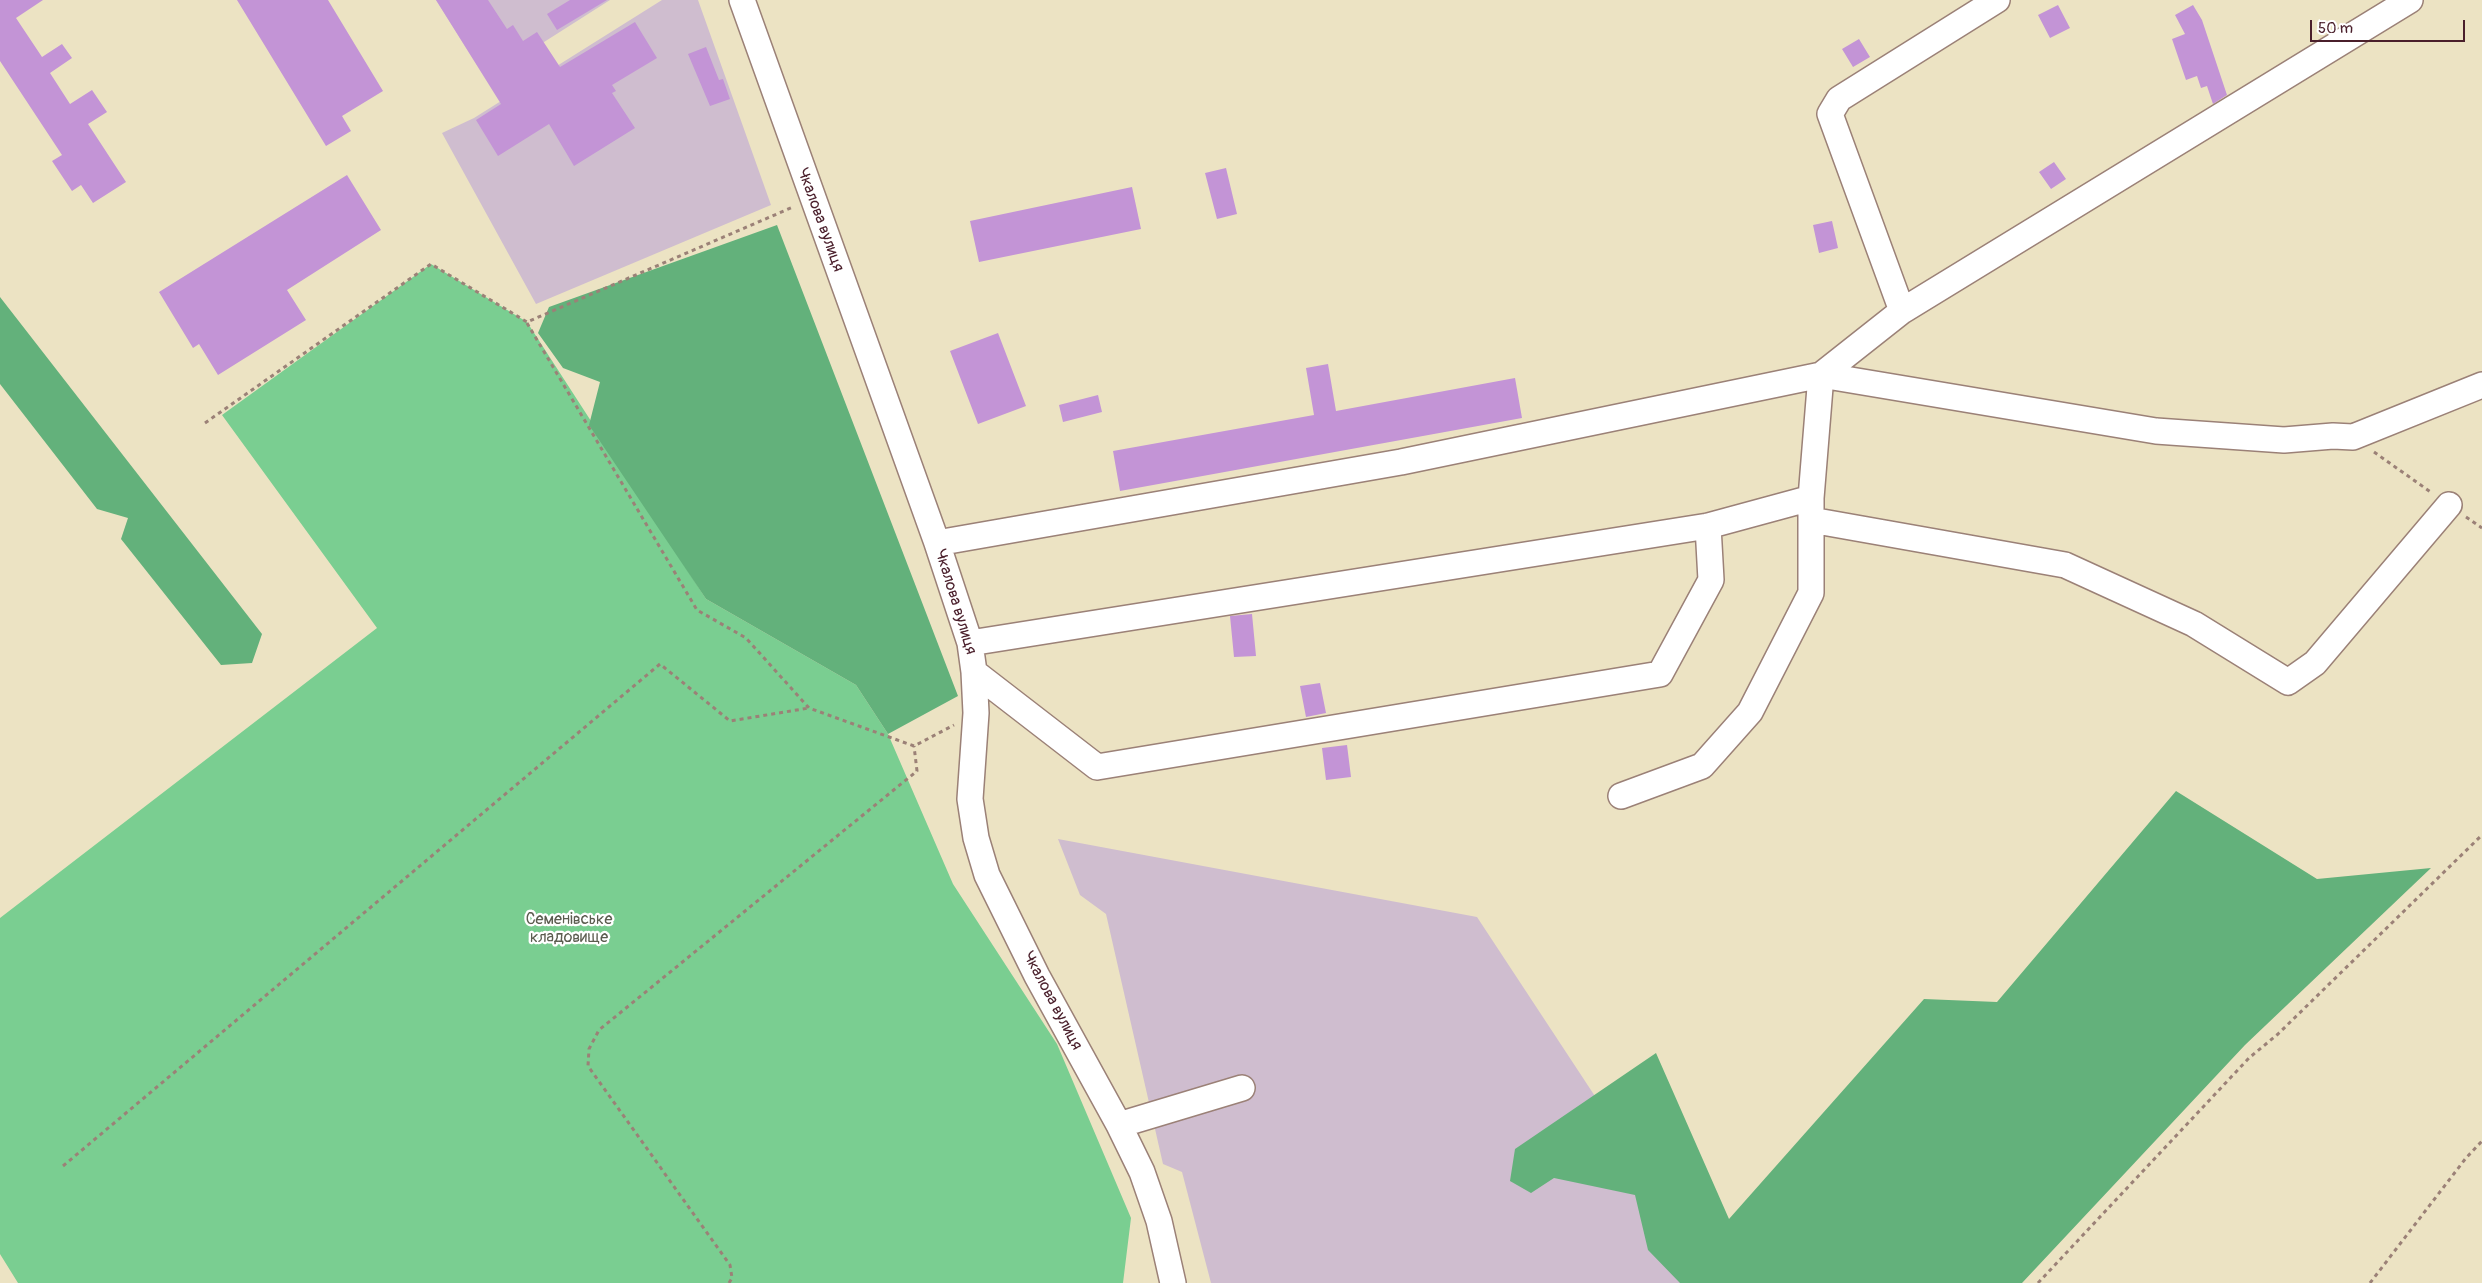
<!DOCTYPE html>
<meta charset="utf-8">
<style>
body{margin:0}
#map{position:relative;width:2482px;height:1283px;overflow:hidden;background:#ece3c3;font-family:Pangolin,sans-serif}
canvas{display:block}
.scale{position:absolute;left:2310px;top:20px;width:155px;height:22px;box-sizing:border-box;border:2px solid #4a1f2b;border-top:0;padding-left:6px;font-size:15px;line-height:18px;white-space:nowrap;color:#4a1f2b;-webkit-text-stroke:4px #fff;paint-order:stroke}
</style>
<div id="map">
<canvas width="2482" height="1283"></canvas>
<div class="scale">50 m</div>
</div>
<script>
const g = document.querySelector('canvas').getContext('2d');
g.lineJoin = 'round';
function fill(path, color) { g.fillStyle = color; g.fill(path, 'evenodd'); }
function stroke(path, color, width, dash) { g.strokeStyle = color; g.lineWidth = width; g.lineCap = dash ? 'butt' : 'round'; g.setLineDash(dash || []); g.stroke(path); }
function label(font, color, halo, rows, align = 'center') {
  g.font = font + ' Pangolin,sans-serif'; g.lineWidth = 4.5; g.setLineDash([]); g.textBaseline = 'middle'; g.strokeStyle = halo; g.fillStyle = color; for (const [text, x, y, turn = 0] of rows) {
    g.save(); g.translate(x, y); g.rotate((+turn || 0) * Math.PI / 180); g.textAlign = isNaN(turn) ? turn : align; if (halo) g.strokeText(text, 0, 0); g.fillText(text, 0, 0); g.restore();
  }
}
const industrial = new Path2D(`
 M436,0H610L486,79Z
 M662,0H698L771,205L536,304L442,133L474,118Z
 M1058,839L1477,917L1718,1283H1211L1182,1172L1163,1164L1106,914L1080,895Z`);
const green = new Path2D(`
 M431,264L527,322L706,599L856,685L888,734L953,884L1057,1044L1131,1218L1123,1283H18L0,1254V918L377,628L222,415Z`);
const forest = new Path2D(`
 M777,225L958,696L888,734L856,685L706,599L589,425L600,382L563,368L538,333L549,307Z
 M0,297L262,634L252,663L221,665L121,539L128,518L97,509L0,384Z
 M2176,791L2317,879L2431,868L2245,1045L2022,1283H1680L1648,1250L1635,1195L1554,1178L1531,1193L1510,1181L1515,1149L1656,1053L1729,1219L1924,999L1997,1002Z`);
const building = new Path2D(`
 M0,0H43L16,18L42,57L62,44L72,58L50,73L70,104L92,90L107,112L88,124L126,182L93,203L81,185L72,191L52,161L62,155L0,61Z
 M237,0H328L383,91L342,116L351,131L326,146Z
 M436,0H488L507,29L513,25L523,41L537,32L560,67L635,22L657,58L612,85L616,91L612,93L635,128L574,166L549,124L498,156L476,120L501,104Z
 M570,0H607L557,30L547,14Z
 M2058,5L2070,28L2050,38L2038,15Z
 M2193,5L2202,20L2227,95L2213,104L2207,86L2201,88L2197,76L2186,80L2172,39L2185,34L2175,15Z
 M1859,39L1870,57L1853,67L1842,49Z
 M706,47L719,80L723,79L730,99L710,106L688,54Z
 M2054,162L2066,179L2051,189L2039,172Z
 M1226,168L1237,214L1217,219L1205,173Z
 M347,175L381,230L287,290L306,320L218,375L199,344L193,348L159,292Z
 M1132,187L1141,229L979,262L970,221Z
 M1832,221L1838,248L1819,253L1813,225Z
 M998,333L1026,406L978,424L950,351Z
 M1328,364L1336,411L1515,378L1522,418L1120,491L1113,451L1314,415L1306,368Z
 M1098,395L1102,412L1063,422L1059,405Z
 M1252,614L1256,656L1234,657L1230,616Z
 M1320,683L1326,713L1306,717L1300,686Z
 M1347,745L1351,777L1326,780L1322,748Z`);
const path = new Path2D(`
 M527,323L697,610L746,638L809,708L914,746L954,725
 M205,423L431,264L527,322L793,207
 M2374,452L2432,493
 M2466,517L2482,528
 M63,1166L660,664L730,721L809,708
 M729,1283L732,1278L730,1265L588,1066L589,1049L599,1030L917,771L914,746
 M2038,1283L2249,1058L2278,1034L2482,835
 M2370,1283L2466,1158L2482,1141`);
const minor = new Path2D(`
 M742,0L937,543L970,643L974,672L976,713L970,799L976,838L987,875L1037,976L1119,1125L1142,1172L1159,1221L1173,1283
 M1902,311L1830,114L1839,99L1997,0
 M1811,520L2065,565L2194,624L2288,682L2315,663L2449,505
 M937,543L1401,462L1821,375L1902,311L2410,0
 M970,643L1708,526L1811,498
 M974,672L1097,767L1660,674L1711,580L1708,526
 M1621,796L1702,766L1750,712L1811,593V498L1821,375L2156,431L2284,440L2333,436L2353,437L2482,385
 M1119,1125L1242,1088`);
const streetNames = [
 ["Чкалова вулиця",820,220,70],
 ["Чкалова вулиця",955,602,73],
 ["Чкалова вулиця",1052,1001,62]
];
const parkNames = [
 ["Семенівське",569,920],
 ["кладовище",569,938]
];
fill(industrial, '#cfbdcf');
fill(green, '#7ace91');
fill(forest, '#63b17b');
fill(building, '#c394d6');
stroke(minor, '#9b8177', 28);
stroke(path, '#9b8177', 3, [4, 4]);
stroke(minor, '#fff', 25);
label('16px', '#4a1f2b', '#fff', streetNames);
label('16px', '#5b5c4f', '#fff', parkNames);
</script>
